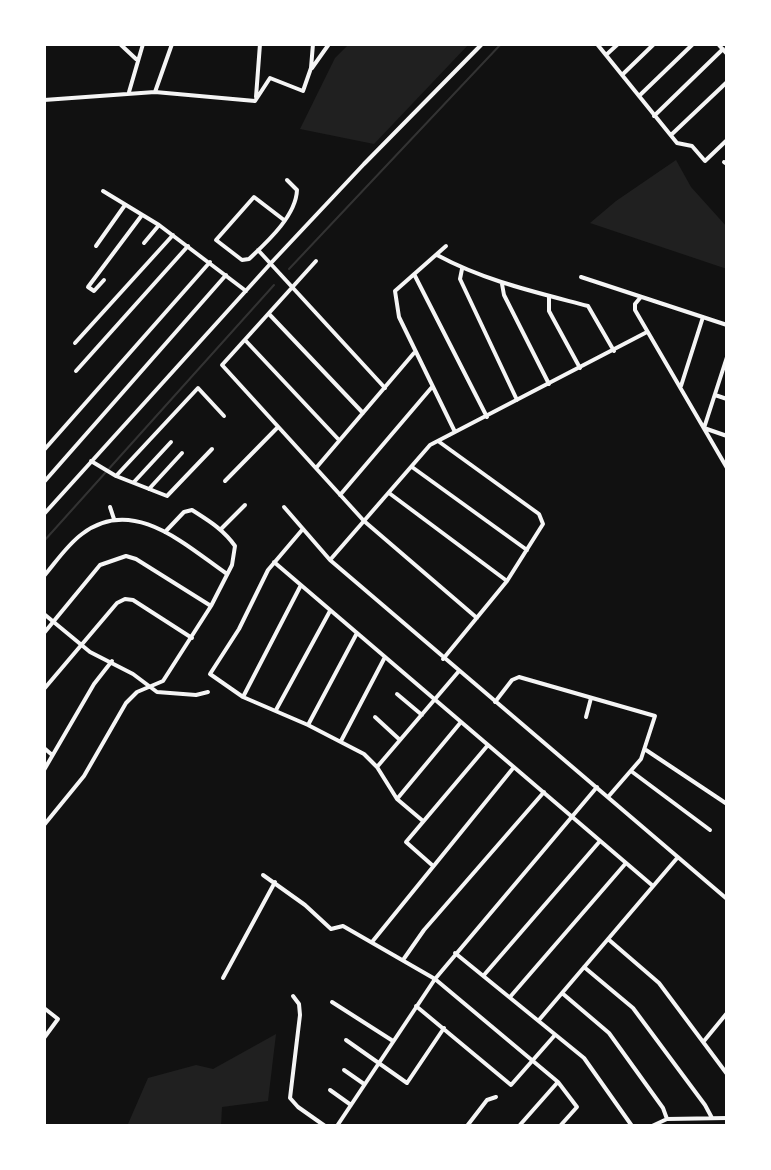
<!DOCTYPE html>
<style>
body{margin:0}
#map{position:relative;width:771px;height:1170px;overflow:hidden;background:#111;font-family:Poppins,sans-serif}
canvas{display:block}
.frame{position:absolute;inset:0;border:46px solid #fff;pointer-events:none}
</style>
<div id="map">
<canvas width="771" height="1170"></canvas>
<div class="frame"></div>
</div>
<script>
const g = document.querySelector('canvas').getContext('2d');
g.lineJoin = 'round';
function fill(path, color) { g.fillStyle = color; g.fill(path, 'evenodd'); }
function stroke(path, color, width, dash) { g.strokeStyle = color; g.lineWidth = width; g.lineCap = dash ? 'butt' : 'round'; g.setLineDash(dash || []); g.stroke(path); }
const green = new Path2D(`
 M349,44H469L374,144L300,129L335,58Z
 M676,160L691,187L727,227V269L590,223L616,201Z
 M276,1034L268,1101L222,1107L221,1126L128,1124L148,1078L196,1065L213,1069Z`);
const stream = new Path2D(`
 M289,269L501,44
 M44,541L274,285`);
const minor = new Path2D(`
 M120,44L136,59
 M597,44L677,143L692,146L705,161L727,140
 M718,44L727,54
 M606,55L618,44
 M312,68L329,44
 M622,75L654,44
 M129,92L143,44
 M155,92L172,44
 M639,96L693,44
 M256,97L260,44
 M44,100L155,92L255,101L270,78L303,91L311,68L313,44
 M654,116L723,49
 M671,135L727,82
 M724,162L727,164
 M103,191L159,225L246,291
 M284,220L254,197L216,240L242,260L249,259C267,242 296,216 297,190L287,180
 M144,243L159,225
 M96,246L125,205
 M446,246L395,291L399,317L455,432
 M258,250L385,388
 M437,255C485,281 535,292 588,306L614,351
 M316,261L222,365L364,521L477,618
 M462,269L460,279L517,400
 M414,274L487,417
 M581,277L727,325
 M104,280L94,291L88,287L142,215
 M502,284L504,295L549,384
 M549,296V311L580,368
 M640,298L635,304V310L727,468
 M269,314L363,413
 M245,340L339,440
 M75,343L173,235
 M727,357L704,428L727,436
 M76,371L188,246
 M681,386L703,317
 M715,395L727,399
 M438,441L539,514L543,524L507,581L443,659
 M212,449L167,496L116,476L198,388L224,416
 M44,450L210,262
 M91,461L116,476
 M412,467L527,550
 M316,468L414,353
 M225,481L278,427
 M44,482L226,275
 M134,482L171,442
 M149,489L182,453
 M389,493L507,581
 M340,495L432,387
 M110,507L114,519
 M284,507L330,560L727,899
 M44,514L271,263L364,164L482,44
 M221,529L245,505
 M302,530L268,570L239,629L210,674L243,697L308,725L364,754L377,767L397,799L423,821
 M330,560L430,445L647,332
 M274,562L653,886
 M44,576C56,562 67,545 82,534C133,495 185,545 227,574
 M44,614L90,652L133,674L157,692L196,695L208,692
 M44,633L100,565L126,556L136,559L211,606
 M44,689L117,603L125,599L133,600L192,638
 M397,694L422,715
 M243,697L301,585
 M495,702L512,680L519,677L655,716L641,759L608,797
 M276,710L330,611
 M375,717L400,740
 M586,717L591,698
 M308,725L357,633
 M341,741L385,657
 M44,748L51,754
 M646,750L727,804
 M377,767L459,671
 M44,770L94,684L112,661
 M631,771L710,830
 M397,799L461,722
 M44,825L84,776L126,703L137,692L163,681L211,606L232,565L235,546C223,529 209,521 192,510L184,512L165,532
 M432,865L406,842L488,745
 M263,875L305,905L331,929L343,926L435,979L558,1082L577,1107L560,1126
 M608,939L659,983L727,1074
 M372,942L514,767
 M455,953L584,1058L632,1126
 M403,960L424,930L544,792
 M584,967L633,1008L705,1105L712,1118
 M484,975L600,841
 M223,978L275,882
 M562,993L609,1033L663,1108L667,1119
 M293,996L299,1004L300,1015L290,1098L298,1107L325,1126
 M510,997L626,863
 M332,1002L393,1041
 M416,1006L511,1085L555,1035
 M44,1008L58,1019L44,1038
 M539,1020L678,857
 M346,1040L407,1083L444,1028
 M704,1041L727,1013
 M344,1070L364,1084
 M330,1090L351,1105
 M337,1126L435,979L597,787
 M467,1126L487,1100L496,1097
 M519,1126L557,1083
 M652,1126L667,1119L727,1118`);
fill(green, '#202020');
stroke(stream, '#333', 2);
stroke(minor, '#f5f5f5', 4);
</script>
